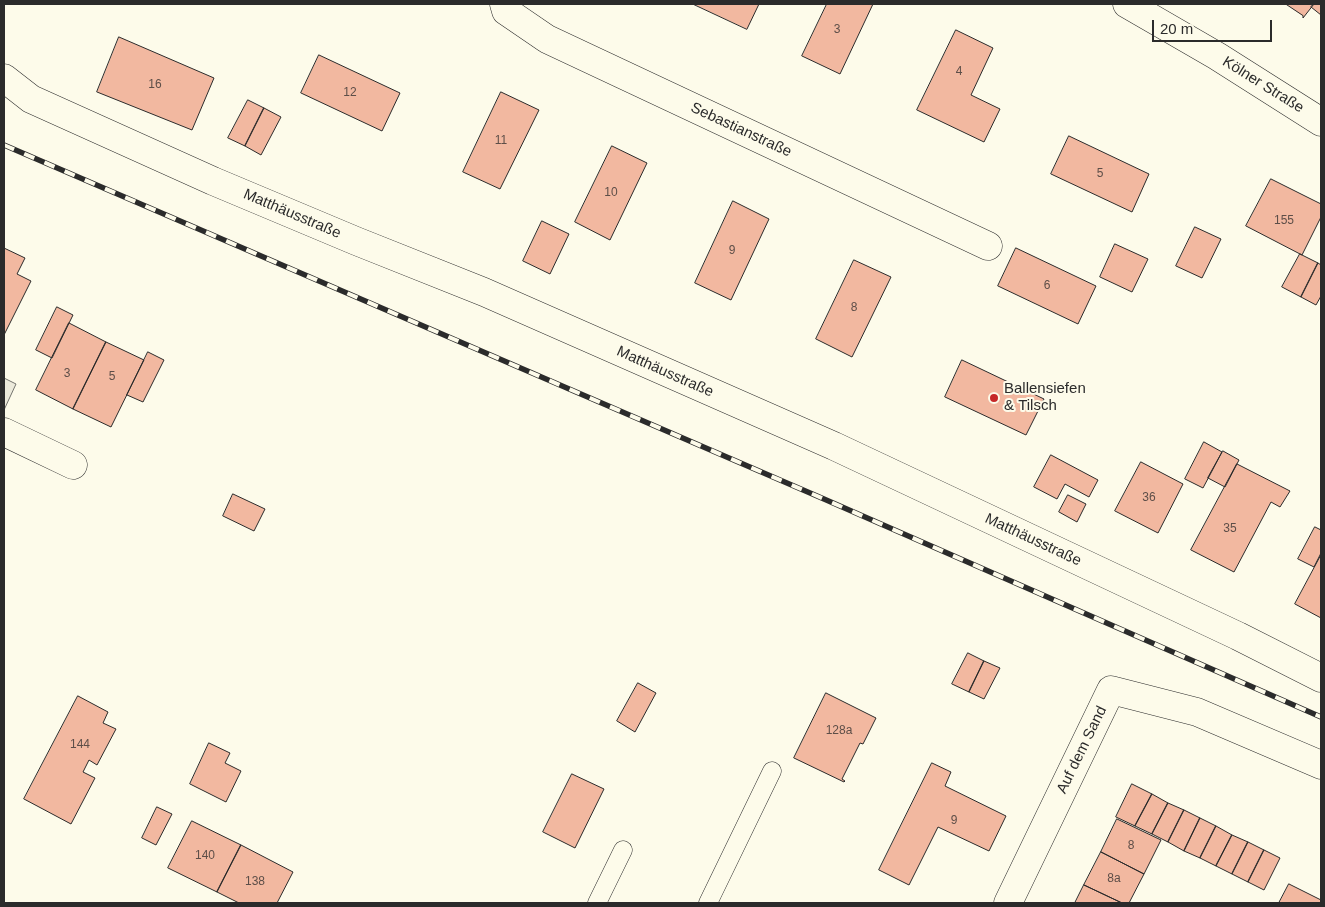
<!DOCTYPE html>
<meta charset="utf-8">
<style>
body{margin:0}
#map{position:relative;width:1325px;height:907px;overflow:hidden;background:#fdfbea;font-family:Helvetica,sans-serif}
canvas{display:block}
.frame{position:absolute;inset:0;border:5px solid #2b2b2b;pointer-events:none}
.scale{position:absolute;left:1152px;top:20px;width:120px;height:22px;box-sizing:border-box;border:2px solid #2b2b2b;border-top:0;padding-left:6px;font-size:15px;line-height:18px;white-space:nowrap;color:#2b2b2b;-webkit-text-stroke:4px #fdfbea;paint-order:stroke}
</style>
<div id="map">
<canvas width="1325" height="907"></canvas>
<div class="frame"></div>
<div class="scale">20 m</div>
</div>
<script>
const g = document.querySelector('canvas').getContext('2d');
g.lineJoin = 'round';
function fill(path, color) { g.fillStyle = color; g.fill(path, 'evenodd'); }
function stroke(path, color, width, dash) { g.strokeStyle = color; g.lineWidth = width; g.lineCap = dash ? 'butt' : 'round'; g.setLineDash(dash || []); g.stroke(path); }
function label(font, color, halo, rows, align = 'center') {
  g.font = font + ' Helvetica,sans-serif'; g.lineWidth = 4; g.setLineDash([]); g.textBaseline = 'middle'; g.strokeStyle = halo; g.fillStyle = color; for (const [text, x, y, turn = 0] of rows) {
    g.save(); g.translate(x, y); g.rotate((+turn || 0) * Math.PI / 180); g.textAlign = isNaN(turn) ? turn : align; if (halo) g.strokeText(text, 0, 0); g.fillText(text, 0, 0); g.restore();
  }
}
const parking = new Path2D(`
 M4,378L16,384L4,410Z`);
const building = new Path2D(`
 M693,4H759L747,29Z
 M827,4H873L840,74L802,56Z
 M1286,4H1314L1303,18V16Z
 M1314,4H1321V15L1311,7Z
 M956,30L993,48L971,95L1000,109L984,142L917,110Z
 M119,37L214,78L192,130L97,92Z
 M319,55L400,93L382,131L301,93Z
 M501,92L539,110L500,189L463,172Z
 M248,100L264,108L245,146L228,138Z
 M264,108L281,117L261,155L245,146Z
 M1069,136L1149,174L1132,212L1051,174Z
 M612,146L647,163L610,240L575,222Z
 M1271,179L1321,204V217L1302,255L1246,226Z
 M733,201L769,219L731,300L695,283Z
 M542,221L569,234L550,274L523,261Z
 M1195,227L1221,239L1202,278L1176,266Z
 M1115,244L1148,259L1132,292L1100,277Z
 M4,248L25,258L17,274L31,281L4,335Z
 M1016,248L1096,286L1078,324L998,286Z
 M1300,254L1318,263L1301,297L1282,287Z
 M854,260L891,277L852,357L816,339Z
 M1318,263L1321,265V296L1316,305L1301,297Z
 M57,307L73,315L52,358L36,350Z
 M69,323L106,342L73,409L36,390Z
 M106,342L144,360L111,427L73,409Z
 M148,352L164,360L143,402L127,395Z
 M962,360L1044,399L1026,435L945,397Z
 M1204,442L1222,452L1203,488L1185,479Z
 M1223,451L1239,460L1225,487L1208,478Z
 M1051,455L1098,480L1089,497L1065,484L1057,499L1034,487Z
 M1141,462L1183,484L1158,533L1115,511Z
 M1237,464L1290,491L1280,507L1271,502L1234,572L1191,550Z
 M233,494L265,509L254,531L223,516Z
 M1068,495L1086,504L1077,522L1059,512Z
 M1315,527L1321,530V553L1314,567L1298,559Z
 M1321,555V618L1295,604Z
 M968,653L984,661L969,692L952,684Z
 M984,661L1000,668L984,699L969,692Z
 M638,683L656,693L635,732L617,721Z
 M826,693L876,718L863,744L860,743L842,779L845,781L844,782L794,758Z
 M78,696L108,712L103,723L116,729L97,765L89,760L83,772L95,778L71,824L24,799Z
 M209,743L230,753L225,763L241,771L226,802L190,784Z
 M932,763L951,772L945,786L1006,816L989,851L938,827L909,885L879,870Z
 M572,774L604,789L575,848L543,832Z
 M1132,784L1152,794L1135,826L1116,817Z
 M1152,794L1168,803L1152,834L1135,826Z
 M1168,803L1184,810L1168,842L1152,834Z
 M157,807L172,814L156,845L142,838Z
 M1184,810L1200,818L1184,851L1168,842Z
 M1200,818L1216,826L1200,858L1184,851Z
 M1117,819L1161,840L1144,874L1101,852Z
 M192,821L241,845L217,892L168,868Z
 M1216,826L1232,835L1216,866L1200,858Z
 M1232,835L1248,842L1232,874L1216,866Z
 M1248,842L1264,850L1248,882L1232,874Z
 M241,845L293,872L277,903H239L217,892Z
 M1264,850L1280,858L1264,890L1248,882Z
 M1101,852L1144,874L1129,903H1122L1084,885Z
 M1289,884L1321,900V903H1279Z
 M1084,885L1122,903H1075Z`);
const service = new Path2D(`
 M597,903L623,850
 M708,903L772,771`);
const minor = new Path2D(`
 M504,4L506,11L547,39L988,246
 M4,78L31,99L213,181L356,241L484,292L834,446L1238,636L1321,678
 M4,432L73,465
 M1008,903L1111,690L1197,712L1321,765`);
const tertiary = new Path2D(`
 M1127,4L1217,56L1321,122`);
const rail = new Path2D(`
 M4,145L824,499L1321,717`);
const markers = [
 [994,398,5,"#c62828"]
];
const numberNames = [
 ["3",837,30],
 ["4",959,72],
 ["16",155,85],
 ["12",350,93],
 ["11",501,141],
 ["5",1100,174],
 ["10",611,193],
 ["155",1284,221],
 ["9",732,251],
 ["6",1047,286],
 ["8",854,308],
 ["3",67,374],
 ["5",112,377],
 ["36",1149,498],
 ["35",1230,529],
 ["128a",839,731],
 ["144",80,745],
 ["9",954,821],
 ["8",1131,846],
 ["140",205,856],
 ["8a",1114,879],
 ["138",255,882]
];
const streetNames = [
 ["Kölner Straße",1263,85,32],
 ["Sebastianstraße",741,130,25],
 ["Matthäusstraße",292,214,23],
 ["Matthäusstraße",665,372,24],
 ["Matthäusstraße",1033,540,25],
 ["Auf dem Sand",1082,750,-64]
];
const poiNames = [
 ["Ballensiefen",1004,389],
 ["& Tilsch",1004,406]
];
fill(parking, '#eceadb');
stroke(parking, '#74746e', 1);
fill(building, '#f2b8a0');
stroke(building, '#2b2b2b', 1);
stroke(service, '#2b2b2b', 19);
stroke(minor, '#2b2b2b', 29);
stroke(tertiary, '#2b2b2b', 29);
stroke(service, '#fdfbea', 18);
stroke(minor, '#fdfbea', 28);
stroke(tertiary, '#fdfbea', 28);
stroke(rail, '#2b2b2b', 5.5);
stroke(rail, '#fdfbea', 4, [11]);
for (const [x, y, r, color] of markers) { const dot = new Path2D(); dot.arc(x, y, r, 0, 2 * Math.PI); g.fillStyle = color; g.fill(dot); stroke(dot, '#fdfbea', 2); }
label('12px', '#5d4e48', null, numberNames);
label('15px', '#2b2b2b', '#fdfbea', streetNames);
label('15px', '#2b2b2b', '#fdfbea', poiNames, 'left');
</script>
